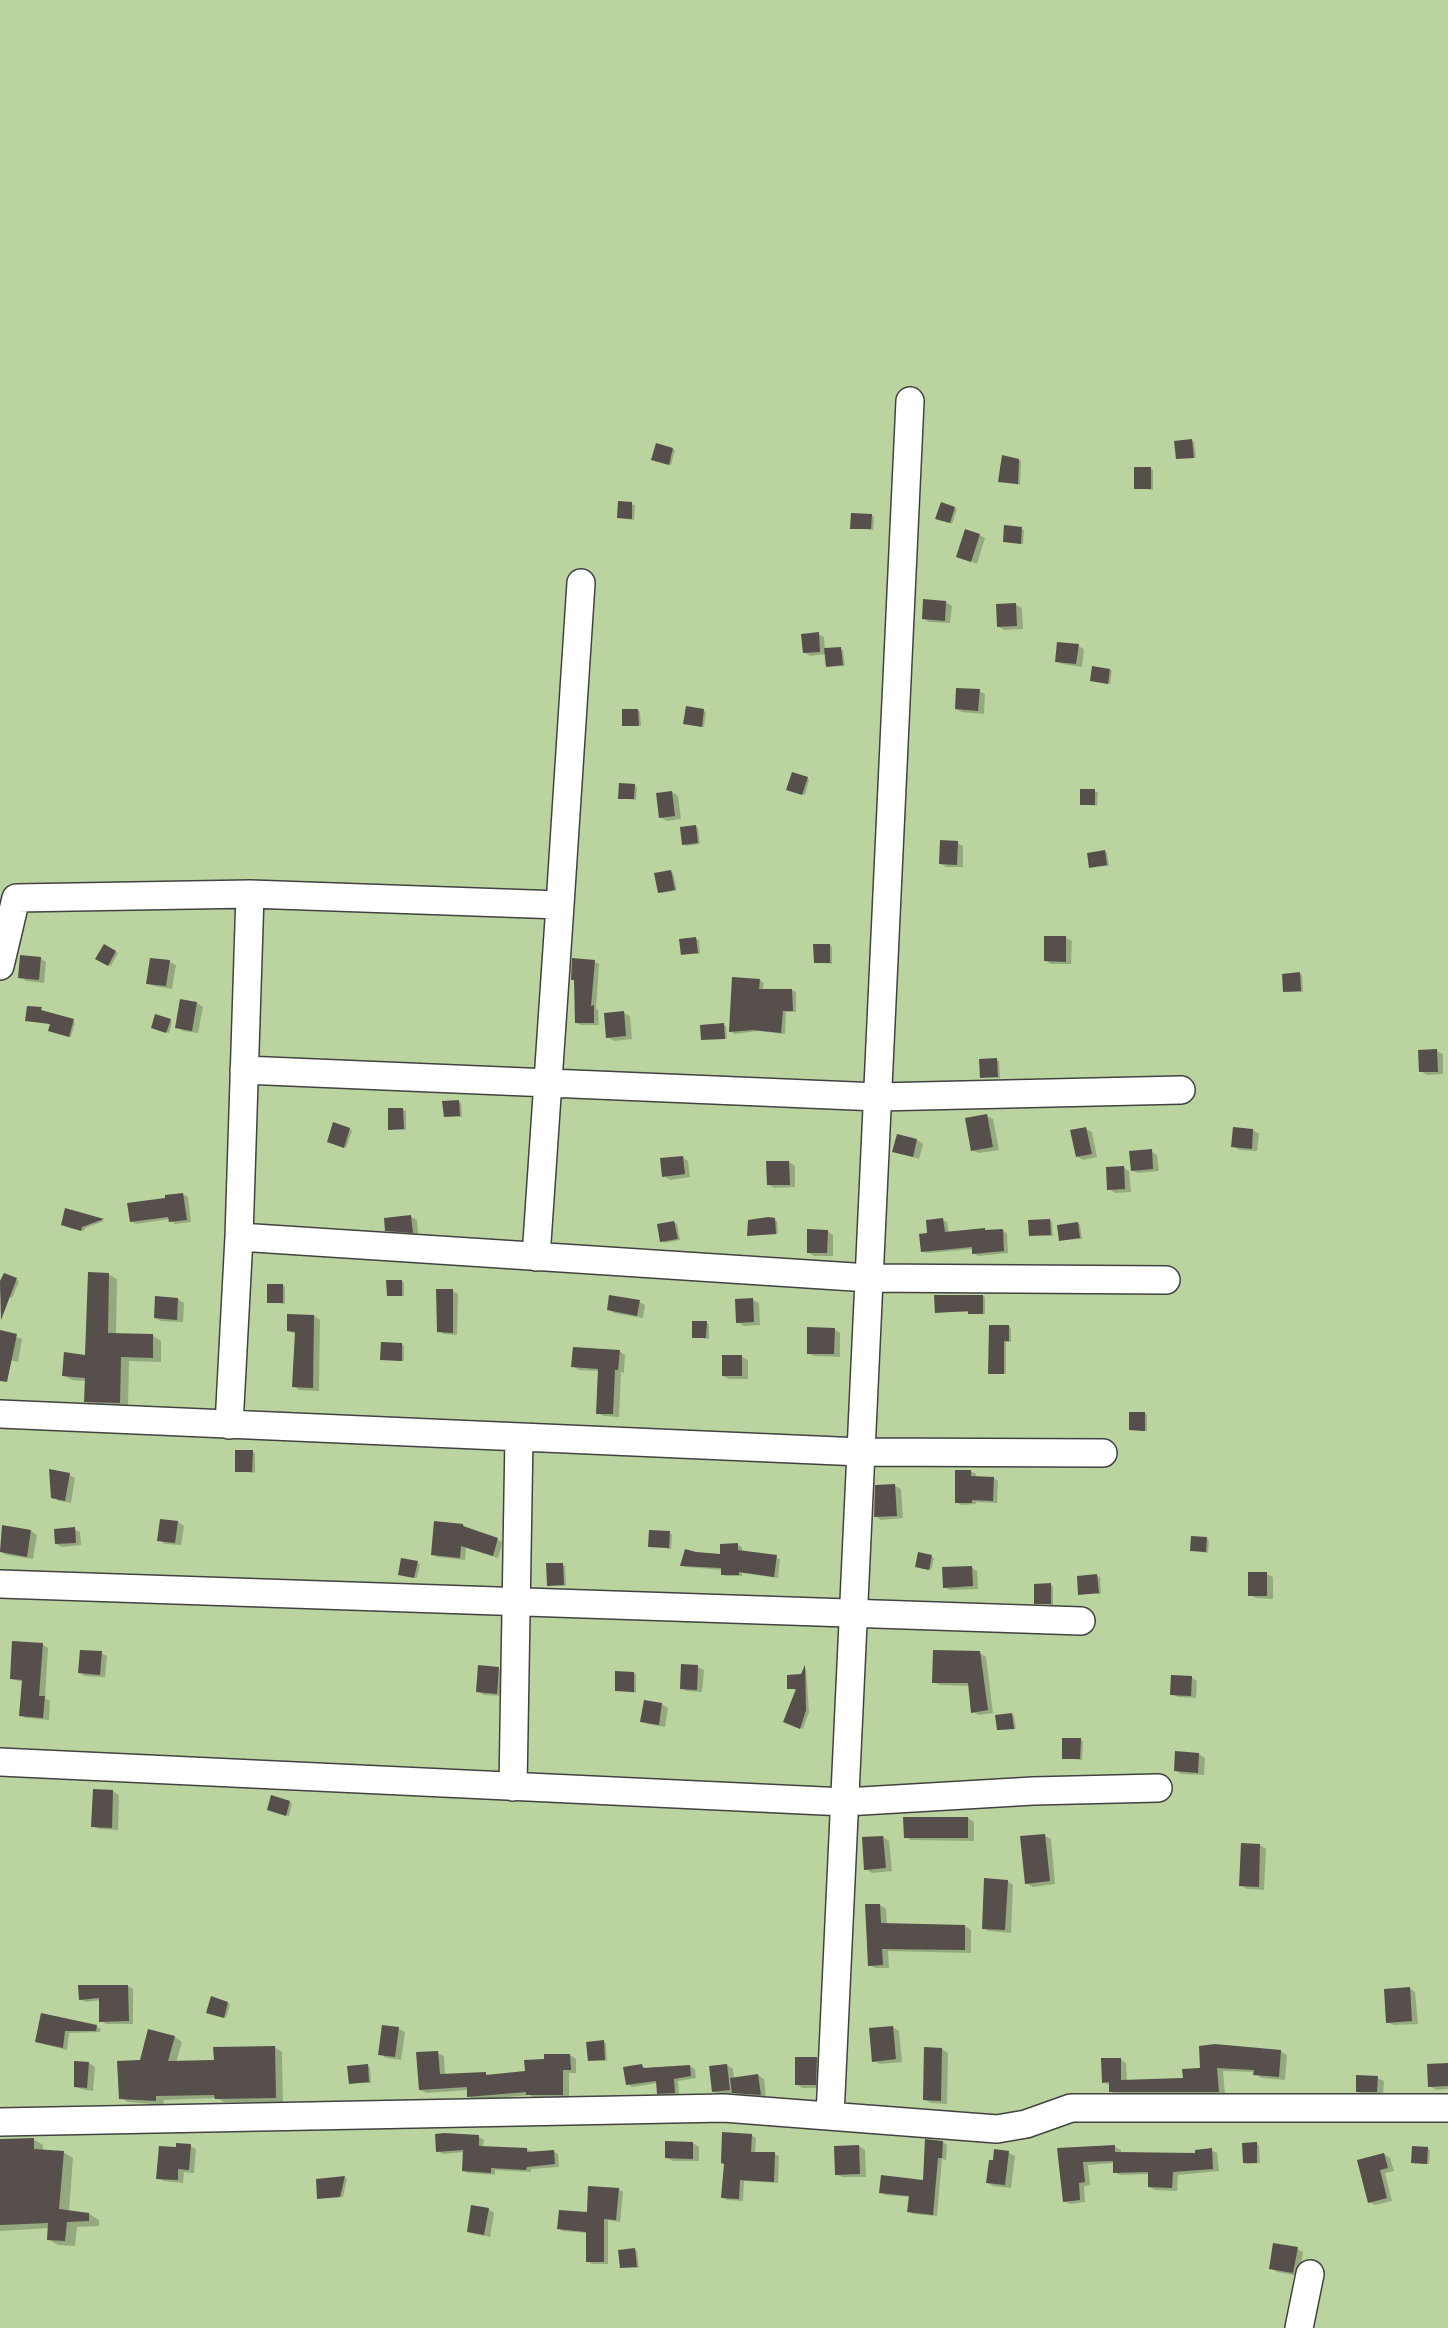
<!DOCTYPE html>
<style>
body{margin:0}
canvas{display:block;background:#fdfaf2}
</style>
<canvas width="1448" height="2328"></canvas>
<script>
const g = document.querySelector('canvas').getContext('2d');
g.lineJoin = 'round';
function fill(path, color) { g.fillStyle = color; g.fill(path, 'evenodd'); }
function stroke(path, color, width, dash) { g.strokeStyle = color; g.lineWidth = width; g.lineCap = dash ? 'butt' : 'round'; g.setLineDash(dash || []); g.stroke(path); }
const forest = new Path2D(`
 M0,0H1448V2328H0Z`);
const shadow = new Path2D(`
 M1192,440L1194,442L1196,458H1178Z
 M673,449L675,450L671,465L656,461Z
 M1019,460L1021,461L1020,485L1002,482Z
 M1151,469L1153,470V490L1136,488Z
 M619,502L635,505L634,520L618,518Z
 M954,508L957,509L952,524L940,519Z
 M871,515L874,517L873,530L852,528Z
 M1006,527L1024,530L1023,544L1004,541Z
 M979,535L985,538L977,564L957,556Z
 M946,602L952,606L950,623L929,622L923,618Z
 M1016,605L1022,608L1023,629L1004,630L998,626Z
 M818,634L824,637L825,649L843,650L845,666L829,667L827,666L826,654L810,656L804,652Z
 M1078,646L1084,649L1082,667L1062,664L1056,661Z
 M1110,670L1112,671L1110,684L1092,680Z
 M979,691L985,694L984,714L962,712L956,709Z
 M638,710L640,712L641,726L624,725Z
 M704,711L706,712L704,727L685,723Z
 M807,778L809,780L805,795L791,791Z
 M634,785L637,787L636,800L620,798Z
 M1082,790L1098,792L1097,806L1081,804Z
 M672,792L678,796L681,819L667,821L660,817Z
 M696,827L698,828L700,844L686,846L684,844Z
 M957,843L963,846V867H946L940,863Z
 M1105,851L1107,853L1109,866L1091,867Z
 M670,871L673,873L677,890L662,893L659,892Z
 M1066,938L1072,941L1071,964H1051L1045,960Z
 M696,939L699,940L700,954H682Z
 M830,945L832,947V964L815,962Z
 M104,946L118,953L111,966L97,959Z
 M40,958L46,962L44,983L26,981L20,977Z
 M170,962L176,965L172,989L154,986L148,983Z
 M595,962L599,964L596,1008L598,1010L599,1025H581L576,1023V981L572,979Z
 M1300,974L1302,975L1303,992H1285Z
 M760,980L764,983L763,990H792L796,992V1012H786L785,1034L758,1031L735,1034L731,1032Z
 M197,1003L203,1007L198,1033L183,1031L177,1027Z
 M41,1009L44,1012L75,1022L71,1037L53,1032L52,1024L27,1020Z
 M624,1013L630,1016L632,1039L614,1041L608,1037Z
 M170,1020L172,1022L169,1033L155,1029Z
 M724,1025L726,1026L727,1039H702Z
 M1436,1051L1443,1054V1074L1427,1075L1421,1071Z
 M997,1060L999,1061L1000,1078L981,1077Z
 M458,1102L461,1103L462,1117L445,1116Z
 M403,1110L406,1111V1130L390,1129Z
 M987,1116L993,1119L999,1150L979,1153L972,1150Z
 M1235,1128L1253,1130L1259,1134L1257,1151L1239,1150L1233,1146Z
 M350,1129L352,1131L346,1148L331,1143Z
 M1086,1129L1092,1132L1097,1157L1083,1160L1077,1156Z
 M917,1140L923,1144L919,1159L894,1151Z
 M1151,1151L1157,1155L1159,1171L1138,1173L1132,1170Z
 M682,1157L688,1161L690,1177L670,1180L664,1176Z
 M789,1162L795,1166V1187L774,1188L768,1184Z
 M1123,1167L1129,1171L1131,1192L1115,1193L1109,1189Z
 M183,1194L188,1197L191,1222L175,1224L170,1219L136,1224L131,1221L167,1199Z
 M66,1210L104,1221L85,1228L84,1231L65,1226Z
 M411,1217L417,1220L418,1235L393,1233L386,1230Z
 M774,1220L777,1221L778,1234L749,1235Z
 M943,1220L947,1222L949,1233L985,1230L1003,1231L1007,1233L1008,1253L978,1256L974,1253L973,1249L927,1253L922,1251L929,1235Z
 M1050,1220L1052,1222L1053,1236L1030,1235Z
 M674,1222L677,1224L680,1240L664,1243L662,1241Z
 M1078,1223L1080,1225L1082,1239L1060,1240Z
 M827,1231L833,1235V1256H814L808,1252Z
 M108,1274L117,1279L116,1335L153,1336L161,1341V1362L129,1361L128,1407L94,1406L86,1401V1381L72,1380L63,1375L86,1356Z
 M4,1275L19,1281L12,1298L0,1293V1285Z
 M402,1281L404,1283V1296L388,1295Z
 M283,1285L285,1287V1304L268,1302Z
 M453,1291L458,1294L457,1335L444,1334L439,1331Z
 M983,1296L985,1297V1314H972L970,1312H936Z
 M178,1299L184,1303L183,1322L161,1321L155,1318Z
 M753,1300L759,1303L760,1325L744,1326L738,1322Z
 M639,1302L645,1305L643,1318L614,1313L608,1309Z
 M314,1316L320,1320L319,1391L299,1390L293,1386L296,1334L288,1331Z
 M706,1323L709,1324V1339L693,1337Z
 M1008,1326L1011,1328V1342H1006V1374H992L990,1373Z
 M834,1329L840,1333V1357L814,1356L808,1353Z
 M0,1332L22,1339L18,1362L0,1358Z
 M402,1344L404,1346V1361L382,1359Z
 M619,1351L625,1355L624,1373L621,1372L619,1417L604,1416L597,1413L599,1371L579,1370L573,1366Z
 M723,1356L742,1357L748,1360V1379H729L723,1376Z
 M1145,1413L1147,1415V1431L1131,1430Z
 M252,1452L255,1453V1473L236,1471Z
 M971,1471L976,1474V1477L993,1478L998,1481L997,1503L976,1502V1504L961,1505L956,1502Z
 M69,1475L75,1478L71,1503L59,1501L53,1497Z
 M895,1486L901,1489L903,1518L881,1520L875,1516Z
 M178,1522L184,1526L181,1545L165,1544L159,1540Z
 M463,1525L468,1529L503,1542L498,1558L466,1548L465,1560L437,1557L432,1554Z
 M4,1527L31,1531L37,1535L33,1559L6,1555L0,1551Z
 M74,1529L80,1532L81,1545L62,1547L56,1544Z
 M669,1533L672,1534L671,1549L650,1546Z
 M1206,1538L1209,1540L1208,1553L1191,1550Z
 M738,1545L742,1547V1552L780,1559L778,1578L742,1573V1576H726L722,1574V1570L686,1567L682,1565L695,1554L722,1555Z
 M931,1557L934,1558L931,1570L919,1568Z
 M417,1563L420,1564L417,1578L402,1575Z
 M562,1565L565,1566L566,1586L548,1585Z
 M971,1567L977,1571L978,1589L950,1590L944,1587Z
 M1267,1574L1273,1577V1599L1256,1598L1250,1595Z
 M1097,1576L1100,1577L1101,1594H1079Z
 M1050,1585L1053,1586V1605L1036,1603Z
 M42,1644L48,1648L45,1698L50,1701L49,1720L26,1718L20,1715L23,1682L12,1679Z
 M101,1653L107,1656L105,1677L85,1676L79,1672Z
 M980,1653L986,1657L993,1713L979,1715L973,1712L970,1686L940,1685L934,1682Z
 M698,1667L704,1670L702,1692L687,1691L681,1688Z
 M806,1668L809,1712L803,1729L788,1723L797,1690L788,1688L802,1676Z
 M499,1669L505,1672L503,1696L484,1695L477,1691Z
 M634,1673L636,1674V1693L616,1690Z
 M1191,1677L1197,1681L1196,1698L1178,1697L1172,1694Z
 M662,1704L668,1708L665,1727L648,1724L642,1721Z
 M1012,1715L1014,1716L1016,1729L998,1730Z
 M1080,1740L1083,1741L1082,1760L1063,1758Z
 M1176,1753L1199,1754L1205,1758L1204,1775L1181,1774L1175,1770Z
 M113,1791L119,1795L118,1830L99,1829L93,1826Z
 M290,1802L292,1803L289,1816L271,1811Z
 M968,1818L974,1822V1841L911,1840L905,1837Z
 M1045,1836L1051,1839L1055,1884L1033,1887L1026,1883Z
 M883,1837L889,1841L892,1871L872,1873L866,1869Z
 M1260,1845L1266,1849L1264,1890L1247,1889L1241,1885Z
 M1007,1881L1013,1885L1011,1933L989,1931L983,1928Z
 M880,1905L886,1909L887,1925L965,1926L971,1930V1953L888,1951L889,1968H875L869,1965Z
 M128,1986L133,1989V2024H106L101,2021V2000L86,2002L80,1999Z
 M1409,1988L1415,1992L1418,2024L1394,2025L1387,2022Z
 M212,1998L230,2004L226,2018L211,2013Z
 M42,2014L96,2026L101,2029L100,2032L69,2033L67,2050L40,2043L36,2041Z
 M893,2027L899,2031L902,2062L880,2064L874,2061Z
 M399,2029L405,2032L401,2060L386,2058L380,2054Z
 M175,2037L182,2042L176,2063L215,2061L274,2047L282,2052L283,2102H224L217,2098L164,2100L163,2105L128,2102L121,2098L141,2061Z
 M603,2042L606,2043L607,2061L589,2060Z
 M942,2049L948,2053L947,2104L931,2103L925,2100Z
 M1280,2051L1287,2055L1285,2080L1261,2078L1255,2072L1223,2071L1225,2095H1117L1110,2091L1109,2085L1103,2082L1120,2059L1126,2063L1127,2081L1185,2079L1202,2069Z
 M438,2053L444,2056L445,2075L485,2073L490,2076L526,2072L546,2061L570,2055L576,2059V2073H569V2097L534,2098L530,2095L475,2100L468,2096V2090L426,2093L420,2090Z
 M817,2058L823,2062L821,2088H802L796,2084Z
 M89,2063L95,2067L93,2091L81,2089L75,2086Z
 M1448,2064V2089L1436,2090L1430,2086Z
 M727,2065L733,2069L734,2079L758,2075L764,2079L766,2098L740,2096L735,2093L719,2095L713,2091Z
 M368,2066L370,2067L371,2083H350Z
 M642,2066L647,2069L690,2066L695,2069L696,2078L678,2081L679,2095H664L659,2093L658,2083L632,2087L627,2084Z
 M1377,2078L1384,2081L1383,2095H1363L1357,2091Z
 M751,2135L756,2138L755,2154H774L779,2156L778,2183L744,2181L743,2201L727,2200L723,2197Z
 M479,2137L484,2140L483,2147L527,2149L532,2152L553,2151L558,2154L559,2167L531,2169V2172L495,2170V2175L468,2173L463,2171L464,2152L443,2154L438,2151Z
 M33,2139L43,2145V2151L63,2152L73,2158L69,2212L89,2214L99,2220V2226L77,2227L75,2246L58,2245L48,2239L49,2228L0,2231V2141Z
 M943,2142L947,2145L946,2160L942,2159L937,2216L913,2214L909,2211L910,2197L885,2195L881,2192L925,2181Z
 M667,2143H693L699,2147V2161H673L667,2158Z
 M1256,2144L1259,2145L1260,2163L1247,2164L1244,2163Z
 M190,2146L196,2149L194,2173L184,2172L183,2183L164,2181L158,2178L177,2149Z
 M859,2146L865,2150L866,2177H842L836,2174Z
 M1115,2147L1121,2150V2153L1197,2155L1211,2150L1217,2153L1219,2171L1178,2175L1177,2191L1155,2190L1149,2187L1150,2174L1120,2175L1115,2172L1114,2163L1088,2165L1090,2185L1084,2186L1085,2202L1070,2204L1064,2201L1059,2149Z
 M1428,2149L1430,2150L1429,2164L1415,2163Z
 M996,2151L1009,2153L1015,2156L1011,2188L993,2186L987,2182Z
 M1384,2154L1390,2158L1394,2171L1385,2173L1392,2201L1375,2205L1369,2202Z
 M345,2178L347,2179L343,2197L319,2198L317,2180Z
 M618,2189L623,2192L620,2222L608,2220V2264H592L587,2261V2233L563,2231L559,2229L588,2213Z
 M488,2209L494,2213L490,2237L475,2234L468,2231Z
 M1297,2249L1303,2252L1299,2276L1277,2272L1271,2268Z
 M634,2250L637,2251L639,2268L622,2267Z`);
const building = new Path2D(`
 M1192,439L1194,458L1176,459L1174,441Z
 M656,443L673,448L669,465L651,460Z
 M1002,455L1019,459L1018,484L998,482Z
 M1134,467H1151V489H1134Z
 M618,501L632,502V519L617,518Z
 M941,502L955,507L950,523L935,519Z
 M851,513L872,514L871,529H850Z
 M1004,525L1022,527L1021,544L1003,542Z
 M965,529L980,534L971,562L956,557Z
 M923,599L946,601L945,621L922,619Z
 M1016,603L1017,626L997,627L996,604Z
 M819,632L820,652L803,653L801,634Z
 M1057,642L1079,644L1076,664L1055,662Z
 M841,647L843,665L826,667L824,648Z
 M1092,666L1110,669L1108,684L1090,681Z
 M956,688L980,689L978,711L955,709Z
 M686,706L704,709L702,727L683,724Z
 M622,709H638L639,726H622Z
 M792,772L808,777L802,795L786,790Z
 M619,783L635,784L634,799H618Z
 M1080,789H1095V805H1080Z
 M672,791L675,816L659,818L656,793Z
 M696,825L698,843L682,845L680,827Z
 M940,840L958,841L957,865L939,864Z
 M1105,850L1107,865L1089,868L1087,853Z
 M671,870L675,890L658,893L654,873Z
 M1044,936H1066V962L1044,961Z
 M696,937L698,953L681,955L679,939Z
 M104,944L116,951L108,966L95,959Z
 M813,944H830V963H814Z
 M20,955L41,957L39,980L18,978Z
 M150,958L170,960L166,986L146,984Z
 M572,958L595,960L591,1006L594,1005V1023H575L574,980H571Z
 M1300,972L1301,991L1283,992L1282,974Z
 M732,977L760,979L759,989H792L793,1011H783L781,1033L753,1030L729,1032Z
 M180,999L197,1002L192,1031L175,1028Z
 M27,1006L42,1007L41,1010L74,1019L69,1037L48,1031L50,1024L25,1021Z
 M624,1011L626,1036L606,1038L604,1013Z
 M155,1014L171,1019L166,1033L151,1028Z
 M724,1023L725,1039L701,1040L700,1025Z
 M1437,1049L1438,1072H1419L1418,1050Z
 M997,1058L998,1077L980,1078L979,1059Z
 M459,1100L460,1116L444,1117L442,1101Z
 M388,1108H403L404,1129L388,1130Z
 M987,1114L993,1147L971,1151L965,1118Z
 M333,1122L350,1128L344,1148L327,1142Z
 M1086,1127L1092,1154L1076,1157L1070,1130Z
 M1233,1127L1253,1129L1252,1149L1231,1147Z
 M897,1134L917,1139L913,1157L892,1152Z
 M1152,1149L1153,1169L1131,1171L1129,1151Z
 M683,1156L685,1174L662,1177L660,1158Z
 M766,1161H789L790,1185H767Z
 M1124,1166L1125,1189L1107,1190L1106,1167Z
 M183,1193L187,1220L169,1222L168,1217L130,1222L127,1203L165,1198V1195Z
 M65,1208L104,1219L82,1227L81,1231L61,1225Z
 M411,1215L413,1233L385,1231L384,1218Z
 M768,1217L775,1218L776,1234L747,1236L748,1220Z
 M943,1218L945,1232L985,1228V1230L1003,1229L1004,1251L972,1254V1247L921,1252L919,1234L927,1233L926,1220Z
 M1050,1219L1051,1235L1029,1236L1028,1220Z
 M674,1221L678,1239L660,1242L657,1224Z
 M1078,1222L1080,1238L1059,1241L1057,1225Z
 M807,1229L828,1230L827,1253H807Z
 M88,1272L109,1273L108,1333L153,1334V1358L121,1357L120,1403L84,1402L85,1378L62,1376L64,1352L85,1355Z
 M4,1273L17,1278L1,1320L0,1281Z
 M386,1280H402V1296H387Z
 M267,1284H283V1303H267Z
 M436,1289H453V1333L437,1332Z
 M609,1295L640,1300L637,1316L607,1310Z
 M934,1295H983V1314H968V1311L935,1313Z
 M155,1296L178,1298L177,1320L154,1318Z
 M753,1298L754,1322L736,1323L735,1299Z
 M287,1314L314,1315L313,1388L292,1387L295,1332L287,1331Z
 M692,1321H707L706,1338H692Z
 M989,1325H1009V1341H1004V1374H988Z
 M807,1327L835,1328L834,1354H807Z
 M0,1330L17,1334L7,1382L0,1381Z
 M381,1342L402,1343V1361L380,1360Z
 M573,1347L620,1350L618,1370H615L613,1414H596L598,1369L571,1367Z
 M722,1355H742V1376H722Z
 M1129,1412H1145V1431L1129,1430Z
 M235,1450H253L252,1472H235Z
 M49,1469L70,1473L65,1501L51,1498Z
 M955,1470H971V1476L994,1477L993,1501L972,1500V1503H955Z
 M895,1484L897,1516L874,1517L875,1485Z
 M160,1519L178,1521L175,1543L157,1541Z
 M434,1521L463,1524V1526L498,1538L493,1556L461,1546L460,1558L431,1555Z
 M2,1525L31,1530L27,1557L0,1552Z
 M75,1527L76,1543L55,1544L54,1529Z
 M649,1530L670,1531L669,1548L648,1547Z
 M1191,1536L1207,1537L1206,1552L1190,1551Z
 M738,1543V1550L777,1555L774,1577L739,1572V1575H721V1568L680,1566L685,1549L696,1552L720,1554V1544Z
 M918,1552L932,1555L929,1570L915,1567Z
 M401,1558L418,1561L414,1578L398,1575Z
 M546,1563H563L564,1585L547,1586Z
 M972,1566L973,1586L943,1588L942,1567Z
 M1248,1572H1267V1596H1248Z
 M1097,1574L1099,1593L1078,1595L1077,1576Z
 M1051,1583V1604H1034V1584Z
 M12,1641L43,1643L39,1696H45L43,1718L19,1716L22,1680L10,1679Z
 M80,1650L102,1651L100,1675L78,1673Z
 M933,1650L980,1651L988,1710L971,1713L968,1683H932Z
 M681,1664L698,1665L697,1690L680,1689Z
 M478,1665L499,1667L497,1694L476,1692Z
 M805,1665L806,1710L800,1729L783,1722L796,1689H787V1675L801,1674Z
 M615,1671L634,1672V1692L615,1691Z
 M1171,1675L1192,1676L1191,1696L1170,1695Z
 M644,1700L662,1703L659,1725L640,1722Z
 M1012,1713L1014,1729L997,1730L995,1715Z
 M1062,1738H1081L1080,1759H1062Z
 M1175,1751L1199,1753L1198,1773L1174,1771Z
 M93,1789L113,1790L112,1828L91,1827Z
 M271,1795L290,1801L286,1816L267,1810Z
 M903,1817H968V1838H904Z
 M1045,1834L1050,1881L1025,1884L1020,1836Z
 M883,1836L886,1868L864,1870L862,1837Z
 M1241,1843L1260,1844L1259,1887L1239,1886Z
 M984,1878L1008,1880L1005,1930L982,1929Z
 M865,1904H880L881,1923L965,1925V1950L882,1949L883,1965L868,1966Z
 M78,1985H128L129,2021L99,2022V1998L79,2000Z
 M1410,1987L1412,2021L1386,2023L1384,1989Z
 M211,1996L228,2002L224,2018L206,2013Z
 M41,2013L97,2025L96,2031H65L63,2048L35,2042Z
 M382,2025L399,2027L395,2057L378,2055Z
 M893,2026L896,2059L872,2062L869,2028Z
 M148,2029L175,2036L168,2061L214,2060L213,2047L275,2046L276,2098L215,2099L214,2095L156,2096V2101L119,2099L117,2061L140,2060Z
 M604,2040L605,2060L588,2061L586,2042Z
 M1215,2044L1281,2050L1279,2077L1253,2075L1254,2070L1217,2068L1219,2092H1109V2082L1102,2083L1101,2058H1121V2080L1183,2078L1182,2069L1200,2068L1199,2046Z
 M924,2047L942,2048L941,2101L923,2100Z
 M438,2051L440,2074L486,2072V2075L525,2071L524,2060L544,2059V2054H570L571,2070H563V2095H526V2092L467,2097V2087L419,2090L416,2052Z
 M795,2057H817L816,2085H795Z
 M74,2061L89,2062L87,2088L74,2087Z
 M1448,2063V2086L1428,2087L1427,2064Z
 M368,2064L369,2082L349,2084L347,2066Z
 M642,2064L643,2068L690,2065L691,2076L674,2079L675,2093L657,2094L656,2081L626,2085L623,2067Z
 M727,2064L730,2090L712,2092L709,2066Z
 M758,2074L761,2095L732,2093L730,2078Z
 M1356,2075L1378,2076L1377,2092H1356Z
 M722,2132L752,2134L751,2152H775L774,2182L740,2180L739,2199L721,2198L724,2164L721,2163Z
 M444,2133L479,2135V2146L527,2148V2152L554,2150L555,2164L527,2167L526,2170L491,2168V2173L462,2171L463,2150L436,2152L435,2134Z
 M34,2138V2149L64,2151L59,2209L89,2213V2221L67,2222L65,2241L47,2240L48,2223L0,2225V2139Z
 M925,2139L943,2141L942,2158H938L933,2215L907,2212L909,2196L879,2193L881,2175L923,2180Z
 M665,2141L693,2142V2159L665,2158Z
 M1257,2142V2163H1243L1242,2143Z
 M176,2143L191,2144L189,2170L178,2169V2180L156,2179L159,2146L176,2147Z
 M859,2145L860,2174L835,2175L834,2146Z
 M1115,2145V2152L1195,2153V2150L1212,2148L1213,2169L1173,2172L1172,2188L1148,2187V2172L1113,2173V2161L1083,2162L1085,2182L1079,2183L1080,2200L1063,2202L1057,2148Z
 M1412,2146L1428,2147L1427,2164L1411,2163Z
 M994,2149L1009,2151L1005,2185L986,2183L989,2160H993Z
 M1384,2153L1388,2168L1380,2170L1387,2198L1368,2203L1357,2160Z
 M345,2176L340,2197L317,2199L316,2179Z
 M588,2186L619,2188L616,2220L604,2219V2262H586V2232L557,2229L559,2210L587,2212Z
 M471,2205L489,2208L484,2235L467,2232Z
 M1273,2243L1298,2247L1293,2273L1269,2269Z
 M635,2248L637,2267L620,2268L618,2250Z`);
const minor = new Path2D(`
 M250,894L560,905L536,1257
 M560,905L581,583
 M0,966L16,898L250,894L239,1237L229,1425
 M244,1070L878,1097L1181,1090
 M239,1237L869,1278L1166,1280
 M0,1414L861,1452L1103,1453
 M0,1584L1081,1621
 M0,1762L845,1802L1033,1791L1158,1788
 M513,1787L519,1437
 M830,2116L910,401
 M0,2122L724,2108L997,2129L1026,2124L1071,2108H1448
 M1299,2328L1310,2274`);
fill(forest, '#bbd49f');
fill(shadow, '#0003');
fill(building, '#564f4c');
stroke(minor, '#424242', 30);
stroke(minor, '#fff', 27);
</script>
